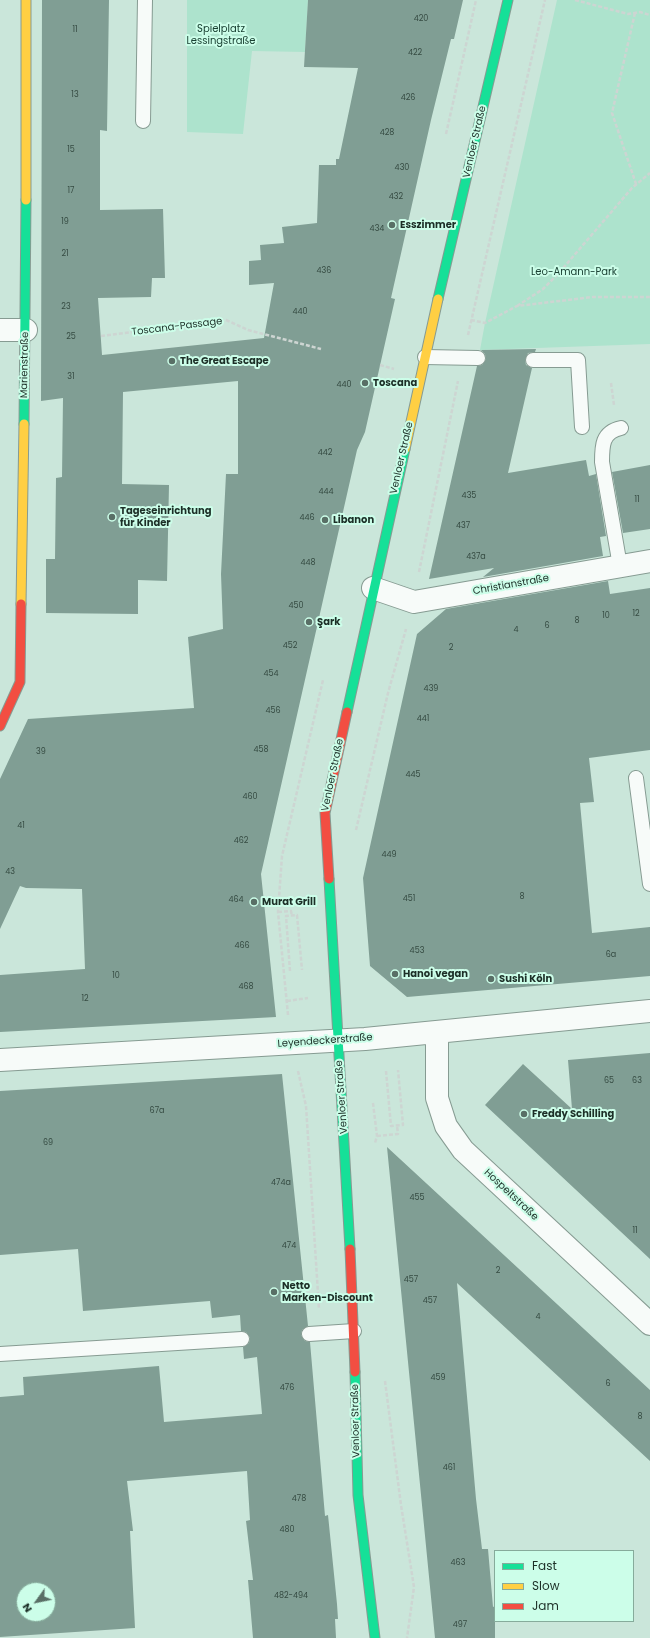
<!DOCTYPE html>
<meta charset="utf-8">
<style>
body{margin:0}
#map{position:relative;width:650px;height:1638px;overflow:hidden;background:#cae6da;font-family:Poppins,sans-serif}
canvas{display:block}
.legend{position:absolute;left:494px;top:1550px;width:140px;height:72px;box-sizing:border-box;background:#ccfee9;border:1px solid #86ab9b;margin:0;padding:5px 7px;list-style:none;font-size:12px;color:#1c2f27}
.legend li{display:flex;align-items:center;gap:8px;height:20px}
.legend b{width:20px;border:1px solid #86ab9b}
.north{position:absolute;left:16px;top:1582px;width:40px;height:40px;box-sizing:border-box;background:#ccfee9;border:1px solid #86ab9b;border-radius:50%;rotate:237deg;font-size:11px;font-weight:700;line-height:16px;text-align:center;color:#1c2f27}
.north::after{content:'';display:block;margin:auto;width:14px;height:18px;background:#596f66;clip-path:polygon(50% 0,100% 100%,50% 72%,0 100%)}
</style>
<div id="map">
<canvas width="650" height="1638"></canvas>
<ul class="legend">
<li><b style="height:5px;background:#16e098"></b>Fast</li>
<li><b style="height:5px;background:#ffcf43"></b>Slow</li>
<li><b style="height:5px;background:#f24e42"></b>Jam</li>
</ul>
<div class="north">N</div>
</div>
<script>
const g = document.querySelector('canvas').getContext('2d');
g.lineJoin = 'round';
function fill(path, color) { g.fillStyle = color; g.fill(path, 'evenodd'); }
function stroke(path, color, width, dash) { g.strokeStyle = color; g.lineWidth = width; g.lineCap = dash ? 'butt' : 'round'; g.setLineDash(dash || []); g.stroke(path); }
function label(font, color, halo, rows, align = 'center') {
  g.font = font + ' Poppins,sans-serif'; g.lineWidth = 4; g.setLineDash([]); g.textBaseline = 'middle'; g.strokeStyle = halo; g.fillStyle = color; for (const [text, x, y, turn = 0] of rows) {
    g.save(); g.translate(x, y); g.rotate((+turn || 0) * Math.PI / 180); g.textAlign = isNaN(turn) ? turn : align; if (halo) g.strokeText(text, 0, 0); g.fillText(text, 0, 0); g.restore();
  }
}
const green = new Path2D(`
 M187,0H308L305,52L252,51L243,134L187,132Z
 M557,0H650V344L480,350L485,323Z`);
const building = new Path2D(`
 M42,0H109L107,131L100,130V210L163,209L165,278H152L151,297L98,298L102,355L264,338L274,283L249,285V261L261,260L260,245L284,243L282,227L317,223L319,165H336V159H339L358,68L304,67L308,0H463L454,39H451L431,120L391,298L395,299L365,432L357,450L261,874L276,1017L0,1032V975L85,969L82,889L26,888L20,886L0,929V779L28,719L194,708L188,637L223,629L221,574L226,474H238V381L123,392L122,484L169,485L167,581L138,580V614L46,613V559H55L56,478L62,477L63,398L41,401Z
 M536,349L535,352L528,353L525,360L526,365L532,368L508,473L586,460L589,476L596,474L606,536L600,537L603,556L483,577L494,568L429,579L477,366L482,365L486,359L485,354L481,350Z
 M650,465V529L623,533L612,472Z
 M608,581L610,594L650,588V750L589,758L594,802L580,803L592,933L650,927V976L407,997L370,966L363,878L417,634L446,609Z
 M650,1053V1259L485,1105L523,1064L572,1109L568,1060Z
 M282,1074L308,1326L302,1330L301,1335L305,1341L310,1342L325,1516L328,1515L337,1604L338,1619H335L336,1638H253L248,1580H253L246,1521L250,1520L247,1471L127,1481L133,1531H130L135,1628L0,1637V1397L24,1395L23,1377L159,1366L164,1422L262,1414L257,1357L244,1359L243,1347L249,1343L250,1338L246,1332L241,1331L240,1315L212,1318L210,1301L83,1311L78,1249L0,1255V1091ZM24,1590H48V1614H24Z
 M387,1147L650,1390V1461L457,1283L476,1499L482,1549H488L493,1607L495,1606V1638H435Z`);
const path = new Path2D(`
 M575,0L628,14L640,12L650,15
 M635,13L612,113L636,184
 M446,134L476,0
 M517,306L543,289L558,274L632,188L650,173
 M471,320L485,323L517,306L593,297H650
 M468,335L545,0
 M101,336L226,320L248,330L321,349
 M380,365L394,369
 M611,383L614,405
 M419,572L458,381
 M356,830L388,693L406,629
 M278,912L291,911L292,916
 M290,971L286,916L297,915L302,970
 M287,1001L308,998
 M288,1015L278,912L282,856L323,680
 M298,1071L306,1106L319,1309
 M386,1071L391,1126L403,1125L398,1070
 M373,1103L377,1136L375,1143
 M377,1136L398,1134L397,1126
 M385,1381L401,1505L414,1587L407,1638`);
const lane = new Path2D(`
 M143,121L145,0
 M425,357L478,358
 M533,360H578L582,427
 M620,566L602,462C602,446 602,432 621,428
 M636,778L650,884
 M309,1334L354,1331
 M0,1354L242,1339`);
const street = new Path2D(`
 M0,330H26
 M373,588L414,602L650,561
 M437,1032V1098L446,1126L463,1150L650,1324
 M0,1060L365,1039L650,1011`);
const fast = new Path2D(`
 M438,299L508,0
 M24,424L26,200
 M347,712L405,449
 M329,879L350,1249
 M355,1372L358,1495L375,1638`);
const slow = new Path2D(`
 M26,0V200
 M405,449L438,299
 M21,604L24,424`);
const jam = new Path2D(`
 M0,726L20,682L21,604
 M329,879L325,813L347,712
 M350,1249L355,1372`);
const markers = [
 [392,225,4,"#596f66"],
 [172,361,4,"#596f66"],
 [365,383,4,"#596f66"],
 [112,517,4,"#596f66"],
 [325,520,4,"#596f66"],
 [309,622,4,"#596f66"],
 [254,902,4,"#596f66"],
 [395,974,4,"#596f66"],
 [491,979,4,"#596f66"],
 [524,1114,4,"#596f66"],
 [274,1292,4,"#596f66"]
];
const numberNames = [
 ["420",421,19],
 ["11",75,30],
 ["422",415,53],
 ["13",75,95],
 ["426",408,98],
 ["428",387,133],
 ["15",71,150],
 ["430",402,168],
 ["17",71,191],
 ["432",396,197],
 ["19",65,222],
 ["434",377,229],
 ["21",65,254],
 ["436",324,271],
 ["23",66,307],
 ["440",300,312],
 ["25",71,337],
 ["31",71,377],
 ["440",344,385],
 ["442",325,453],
 ["444",326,492],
 ["435",469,496],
 ["11",637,500],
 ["446",307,518],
 ["437",463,526],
 ["437a",476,557],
 ["448",308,563],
 ["450",296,606],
 ["12",636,614],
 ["10",606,616],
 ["8",577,621],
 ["6",547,626],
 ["4",516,630],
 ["452",290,646],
 ["2",451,648],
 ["454",271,674],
 ["439",431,689],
 ["456",273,711],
 ["441",423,719],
 ["458",261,750],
 ["39",41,752],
 ["445",413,775],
 ["460",250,797],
 ["41",21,826],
 ["462",241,841],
 ["449",389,855],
 ["43",10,872],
 ["8",522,897],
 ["451",409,899],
 ["464",236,900],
 ["466",242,946],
 ["453",417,951],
 ["6a",611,955],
 ["10",116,976],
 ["468",246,987],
 ["12",85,999],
 ["65",609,1081],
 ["63",637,1081],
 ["67a",157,1111],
 ["69",48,1143],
 ["474a",281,1183],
 ["455",417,1198],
 ["11",635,1231],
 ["474",289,1246],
 ["2",498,1271],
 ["457",411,1280],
 ["457",430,1301],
 ["4",538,1317],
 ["459",438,1378],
 ["6",608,1384],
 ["476",287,1388],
 ["8",640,1417],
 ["461",449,1468],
 ["478",299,1499],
 ["480",287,1530],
 ["463",458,1563],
 ["482-494",291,1596],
 ["497",460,1625]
];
const parkNames = [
 ["Spielplatz",221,29],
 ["Lessingstraße",221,41],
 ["Leo-Amann-Park",574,272]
];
const streetNames = [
 ["Venloer Straße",475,142,-77],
 ["Toscana-Passage",177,327,-7],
 ["Marienstraße",25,365,-89],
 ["Venloer Straße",402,458,-77],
 ["Christianstraße",511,585,-10],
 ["Venloer Straße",333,775,-78],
 ["Leyendeckerstraße",325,1041,-4],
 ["Venloer Straße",342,1097,-94],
 ["Hospeltstraße",511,1195,43],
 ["Venloer Straße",356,1421,-91]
];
const poiNames = [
 ["Esszimmer",400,225],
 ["The Great Escape",180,361],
 ["Toscana",373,383],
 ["Tageseinrichtung",120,511],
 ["für Kinder",120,523],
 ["Libanon",333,520],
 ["Şark",317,622],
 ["Murat Grill",262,902],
 ["Hanoi vegan",403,974],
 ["Sushi Köln",499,979],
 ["Freddy Schilling",532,1114],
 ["Netto",282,1286],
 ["Marken-Discount",282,1298]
];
fill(green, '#ade3cd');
fill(building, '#809e94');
stroke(lane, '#869b92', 16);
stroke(street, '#869b92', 24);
stroke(fast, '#869b92', 11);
stroke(slow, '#869b92', 11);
stroke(jam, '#869b92', 11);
stroke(path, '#cdd5d2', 2.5, [4, 2]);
stroke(lane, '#f7fbf9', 14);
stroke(street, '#f7fbf9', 22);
stroke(fast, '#16e098', 9);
stroke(slow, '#ffcf43', 9);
stroke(jam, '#f24e42', 9);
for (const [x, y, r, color] of markers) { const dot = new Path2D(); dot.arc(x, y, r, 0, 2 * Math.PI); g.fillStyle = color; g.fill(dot); stroke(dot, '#ccfee9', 1.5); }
label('8px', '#354b42', null, numberNames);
label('10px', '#1a4133', '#ccfee9', parkNames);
label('10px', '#1c2f27', '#ccfee9', streetNames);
label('bold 10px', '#1c2f27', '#ccfee9', poiNames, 'left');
</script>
